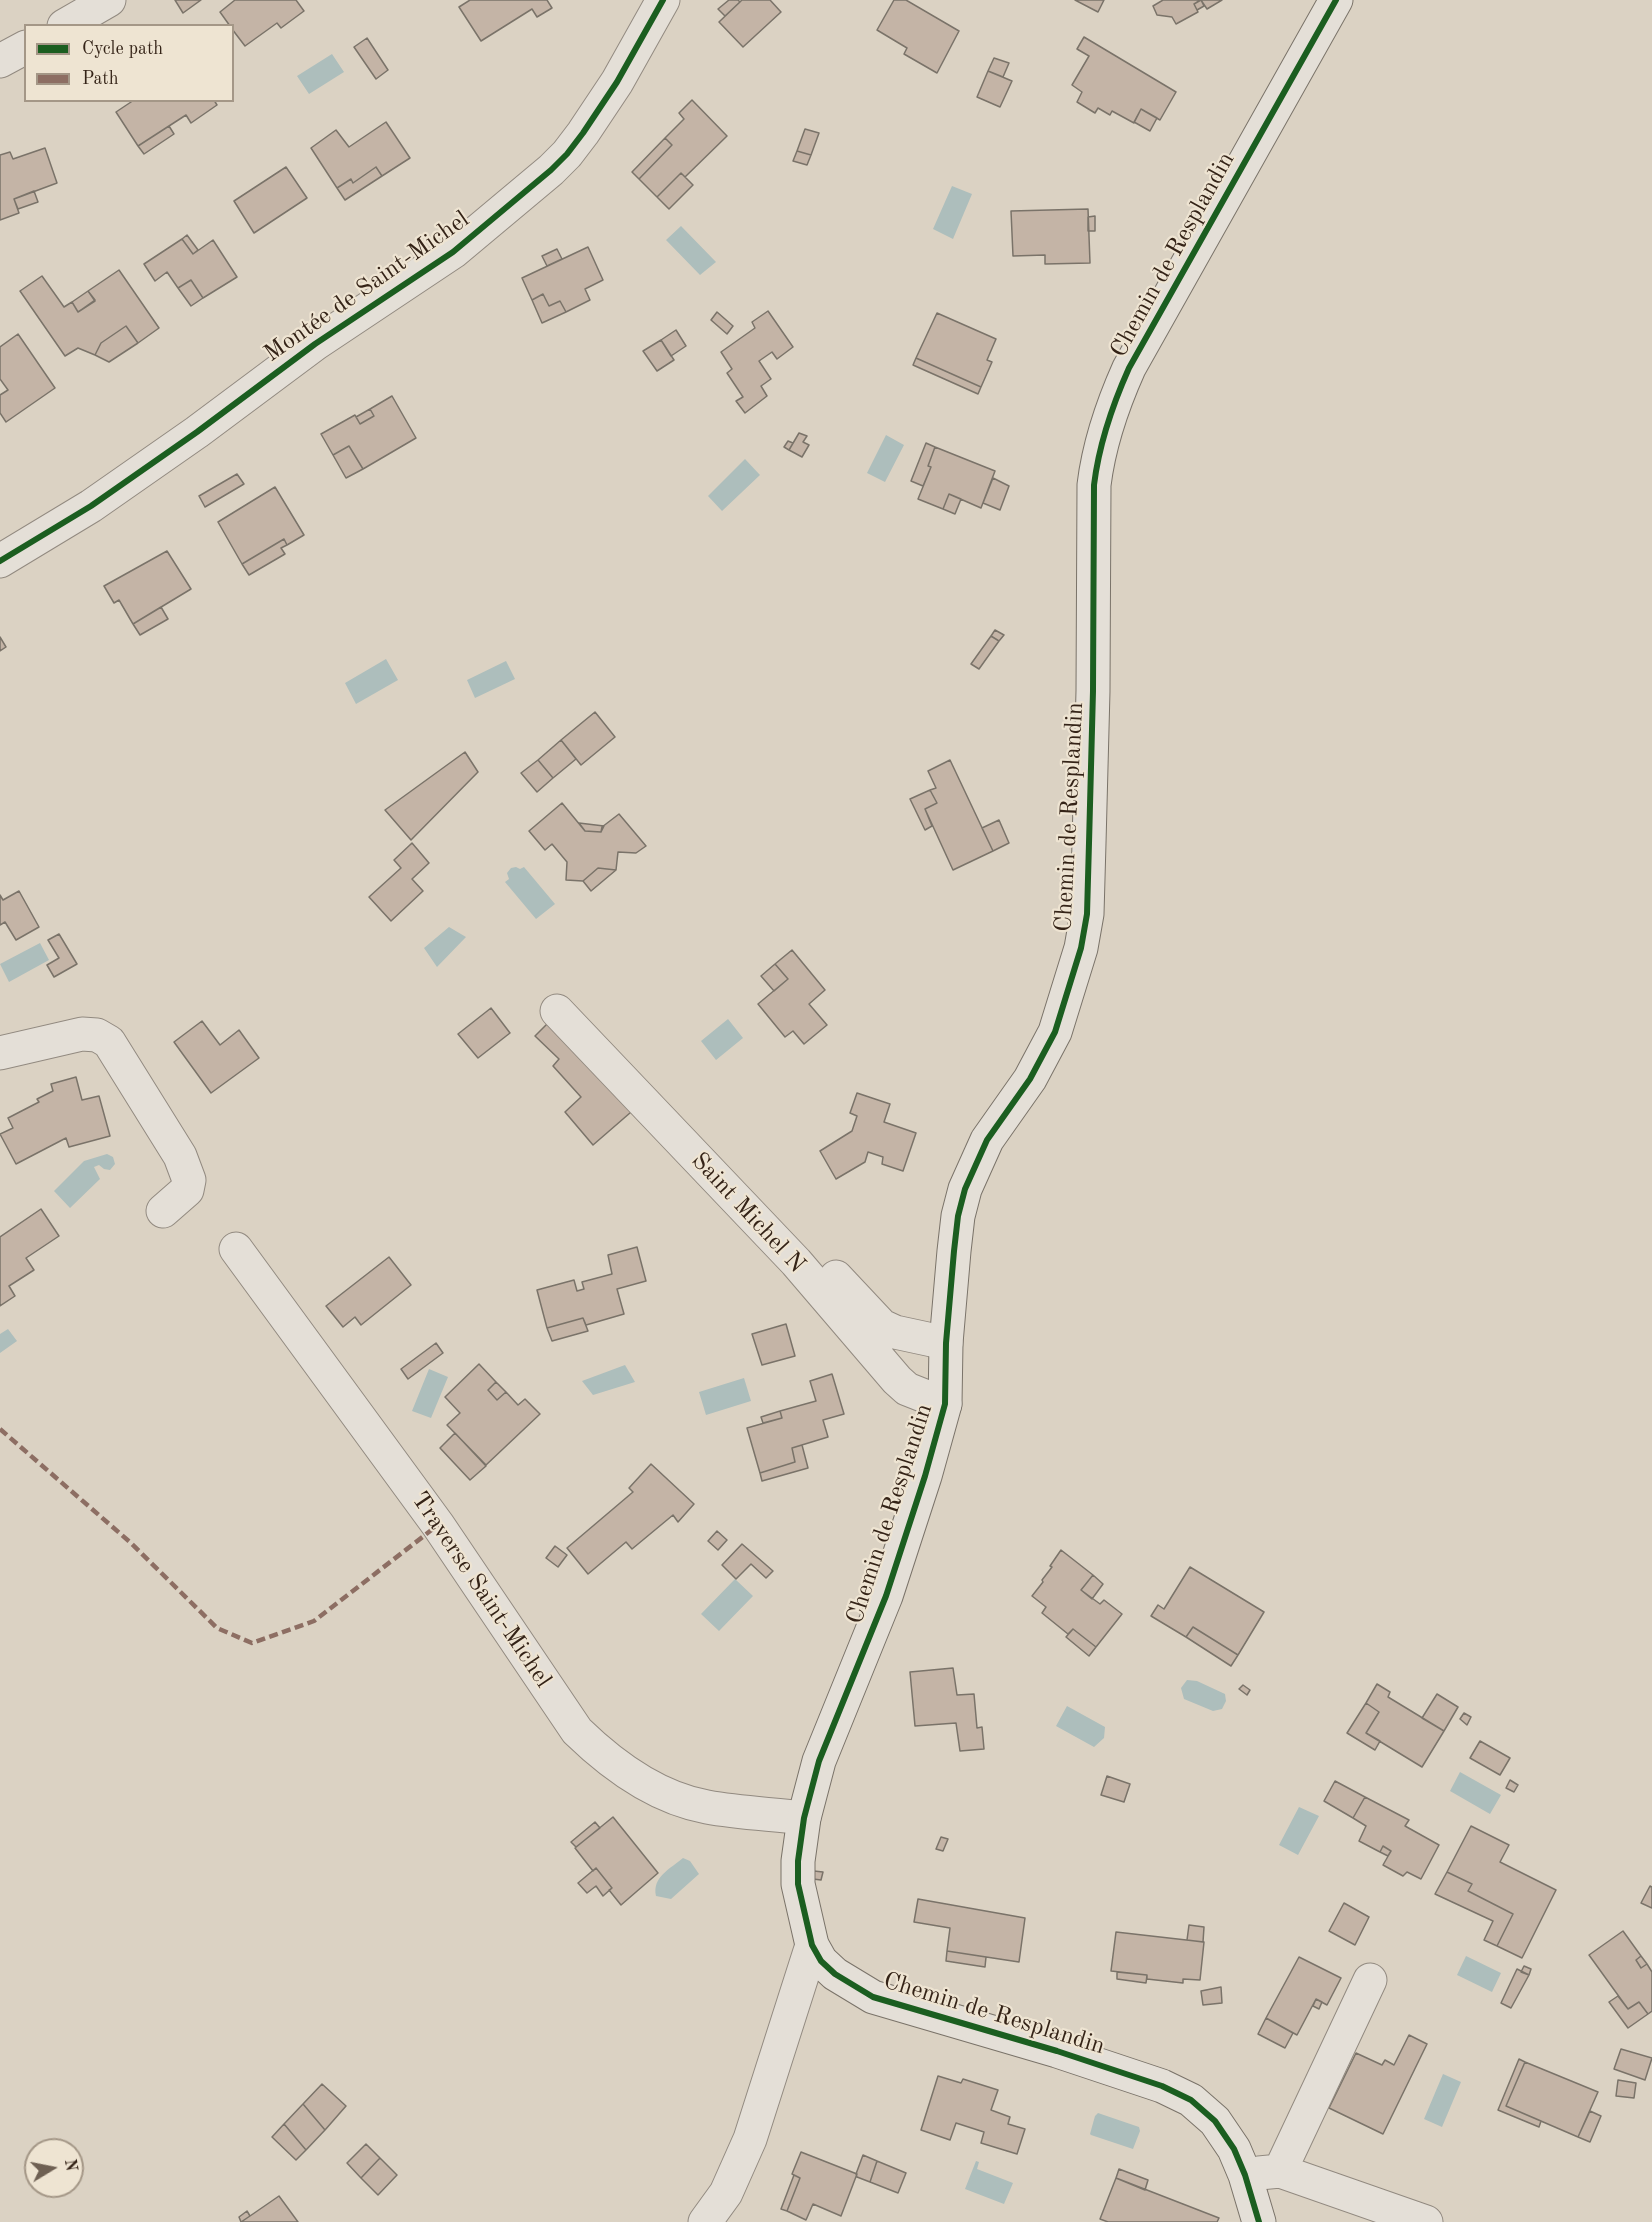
<!DOCTYPE html>
<meta charset="utf-8">
<style>
body{margin:0}
#map{position:relative;width:1652px;height:2222px;overflow:hidden;background:#dbd2c3;font-family:"Old Standard TT",serif}
canvas{display:block}
.legend{position:absolute;left:24px;top:24px;width:210px;height:78px;box-sizing:border-box;background:#eee4d2;border:2px solid #a49787;margin:0;padding:8px 10px;list-style:none;font-size:18px;color:#342317}
.legend li{display:flex;align-items:center;gap:12px;height:30px}
.legend b{width:30px;border:2px solid #a49787}
.north{position:absolute;left:24px;top:2138px;width:60px;height:60px;box-sizing:border-box;background:#eee4d2;border:2px solid #a49787;border-radius:50%;rotate:80deg;font-size:16px;font-weight:700;line-height:24px;text-align:center;color:#342317}
.north::after{content:'';display:block;margin:auto;width:21px;height:27px;background:#6e6053;clip-path:polygon(50% 0,100% 100%,50% 72%,0 100%)}
</style>
<div id="map">
<canvas width="1652" height="2222"></canvas>
<ul class="legend">
<li><b style="height:8px;background:#1b5e20"></b>Cycle path</li>
<li><b style="height:8px;background:#8d6e63"></b>Path</li>
</ul>
<div class="north">N</div>
</div>
<script>
const g = document.querySelector('canvas').getContext('2d');
g.lineJoin = 'round';
function fill(path, color) { g.fillStyle = color; g.fill(path, 'evenodd'); }
function stroke(path, color, width, dash) { g.strokeStyle = color; g.lineWidth = width; g.lineCap = dash ? 'butt' : 'round'; g.setLineDash(dash || []); g.stroke(path); }
function label(font, color, halo, rows, align = 'center') {
  g.font = font + ' "Old Standard TT",serif'; g.lineWidth = 4.5; g.setLineDash([]); g.textBaseline = 'middle'; g.strokeStyle = halo; g.fillStyle = color; for (const [text, x, y, turn = 0] of rows) {
    g.save(); g.translate(x, y); g.rotate((+turn || 0) * Math.PI / 180); g.textAlign = isNaN(turn) ? turn : align; if (halo) g.strokeText(text, 0, 0); g.fillText(text, 0, 0); g.restore();
  }
}
const water = new Path2D(`
 M332,54L344,72L309,94L297,76Z
 M952,186L972,194L953,239L933,229Z
 M681,226L716,262L700,275L666,240Z
 M886,435L904,445L885,482L867,473Z
 M745,459L760,475L722,511L708,496Z
 M386,659L398,680L356,704L345,683Z
 M506,661L515,679L475,698L467,680Z
 M516,867L520,869L524,867L555,904L536,919L505,882L509,879L507,873L511,868Z
 M449,927L466,937L437,967L424,948Z
 M40,943L49,960L9,982L0,964Z
 M728,1019L743,1038L716,1060L701,1041Z
 M107,1154L113,1157L115,1164L110,1170L104,1169L99,1165L94,1167L100,1179L70,1208L54,1191L84,1161Z
 M8,1329L17,1341L0,1353V1334Z
 M625,1365L635,1382L593,1395L582,1381Z
 M429,1369L448,1377L431,1418L412,1411Z
 M744,1378L751,1401L706,1415L699,1392Z
 M735,1579L753,1596L719,1631L701,1614Z
 M1187,1680L1197,1681L1225,1694L1226,1701L1222,1709L1213,1711L1184,1699L1181,1688Z
 M1067,1706L1105,1727L1104,1738L1094,1747L1056,1726Z
 M1460,1772L1501,1795L1490,1814L1450,1791Z
 M1299,1807L1319,1816L1298,1855L1279,1845Z
 M683,1858L690,1861L699,1874L671,1899L656,1896C652,1877 670,1869 683,1858Z
 M1466,1956L1501,1973L1492,1992L1457,1975Z
 M1443,2074L1461,2082L1442,2127L1424,2119Z
 M1098,2113L1139,2127L1140,2131L1133,2149L1091,2135L1090,2134L1095,2116Z
 M976,2161L979,2162L977,2169L1013,2183L1004,2204L965,2189Z`);
const building = new Path2D(`
 M175,0H201L183,13Z
 M235,0H296L304,11L281,28L277,23L245,46L232,29V26H230L220,12Z
 M470,0H547L552,8L537,17L532,9L481,41L459,7Z
 M729,0H738L740,2L725,16L718,9Z
 M742,0H770L781,12L743,47L719,22Z
 M894,0H906L959,31L937,73L904,54L907,48L877,30Z
 M1075,0H1104L1098,12Z
 M1163,0H1222L1207,9L1201,0L1197,2L1194,4L1198,12L1176,24L1172,17L1157,15L1153,6Z
 M1201,0L1204,6L1197,10L1194,4Z
 M1084,37L1176,92L1160,120L1141,109L1134,123L1112,111L1110,115L1098,108L1095,113L1077,102L1082,92L1072,85L1089,56L1077,49Z
 M367,38L388,70L376,79L354,47Z
 M994,58L1009,63L1003,77L988,71Z
 M988,71L1012,81L1000,107L977,97Z
 M134,100H214L217,105L191,123L186,115L138,146L116,112Z
 M692,100L727,136L685,177L681,173L657,197L639,179L672,145L665,138L684,119L679,113Z
 M1141,109L1157,118L1150,131L1134,122Z
 M386,122L410,158L382,176L376,167L353,183L351,179L337,188L311,148L336,130L349,147Z
 M169,126L174,134L144,154L138,146Z
 M805,129L819,133L811,155L797,151Z
 M665,138L672,145L639,179L632,172Z
 M45,148L57,183L14,199L19,213L0,220V155L10,152L13,159Z
 M797,151L811,155L807,165L793,161Z
 M286,167L307,198L254,233L234,201Z
 M376,167L382,176L345,200L337,188L351,179L353,183Z
 M681,173L693,185L669,209L657,197Z
 M34,191L38,202L18,209L14,199Z
 M1088,209L1090,263L1045,264V255L1013,256L1011,211Z
 M1095,216V231H1088V217Z
 M187,235L198,250L193,254L182,239Z
 M182,239L193,254L213,240L237,277L203,298L191,280L178,288L167,272L155,281L144,264Z
 M588,247L603,280L585,289L590,300L566,312L560,301L549,306L543,294L532,300L522,278Z
 M557,249L562,259L547,266L542,256Z
 M119,270L159,328L138,343L126,326L101,343L95,355L78,348L65,356L20,291L42,276L64,307L72,302L78,312L95,301L88,291Z
 M191,280L203,298L191,306L178,288Z
 M88,291L95,300L78,312L72,302Z
 M543,294L549,306L560,301L566,312L542,323L532,300Z
 M768,311L793,347L777,359L772,352L759,361L771,379L761,386L767,396L745,413L736,401L743,397L727,373L732,369L721,352L755,328L752,322Z
 M717,312L733,326L727,334L711,320Z
 M937,313L996,339L987,360L992,362L981,387L916,358Z
 M126,326L138,343L109,362L95,355L101,343Z
 M676,330L686,346L671,356L661,340Z
 M18,334L55,388L6,422L0,413V395L8,390L0,379V347Z
 M661,340L674,360L657,371L643,351Z
 M916,358L981,387L978,394L913,365Z
 M392,396L416,438L363,469L349,446L333,455L321,434L355,415L360,424L374,416L370,409Z
 M370,409L374,416L360,424L356,417Z
 M799,433L807,436L803,442L809,445L802,457L789,450Z
 M788,441L793,443L789,450L784,447Z
 M926,443L935,447L928,466L931,467L923,486L911,481Z
 M349,446L363,469L346,478L333,455Z
 M935,447L995,471L981,508L949,494L943,509L918,499L931,467L928,466Z
 M237,474L244,484L205,507L199,496Z
 M993,478L1009,486L1000,510L983,503Z
 M275,487L304,535L287,545L284,539L242,564L218,522Z
 M949,494L961,499L955,514L943,509Z
 M284,539L287,545L281,548L285,554L249,575L242,564Z
 M167,551L191,589L133,624L119,600L114,603L104,586Z
 M161,607L168,619L140,635L133,624Z
 M995,630L1004,635L999,641L991,636Z
 M991,636L999,641L979,669L971,664Z
 M0,637L6,647L0,651Z
 M595,712L615,737L581,765L561,740Z
 M561,740L576,759L553,778L538,760Z
 M465,752L478,772L411,840L385,810Z
 M538,760L553,778L537,792L521,773Z
 M950,760L993,851L953,870L925,809L937,803L930,790L936,788L928,771Z
 M930,790L937,803L925,809L932,826L925,830L910,799Z
 M562,803L585,831L601,832L602,827L619,814L646,846L636,853L618,852L616,870L598,868L583,881L566,880L567,862L552,844L545,850L529,831Z
 M999,820L1009,843L993,851L982,828Z
 M579,823L604,826L601,832L585,831Z
 M412,843L429,863L412,879L423,891L391,921L369,897L401,868L394,860Z
 M598,868L616,870L591,891L583,881Z
 M19,891L39,927L16,940L5,922L0,925V895L3,900Z
 M59,934L77,964L54,977L47,965L59,958L48,940Z
 M792,950L825,990L809,1004L827,1025L804,1044L793,1031L785,1037L758,1004L788,979L775,964Z
 M775,964L788,979L774,991L761,976Z
 M491,1008L510,1033L478,1058L458,1034Z
 M552,1019L638,1106L593,1145L565,1112L581,1097L553,1066L559,1059L535,1036Z
 M202,1021L220,1045L239,1030L259,1058L211,1093L174,1042Z
 M76,1077L82,1100L99,1096L110,1136L69,1147L66,1138L16,1164L0,1134L13,1128L8,1118L39,1102L37,1099L53,1091L51,1084Z
 M857,1093L890,1104L884,1122L916,1133L903,1171L882,1164L883,1157L868,1152L865,1162L836,1179L820,1151L852,1131L857,1116L850,1113Z
 M41,1209L59,1236L26,1258L34,1270L9,1286L15,1296L0,1306V1237Z
 M637,1247L646,1281L617,1289L624,1314L586,1325L583,1318L547,1328L537,1290L574,1280L577,1291L584,1289L582,1282L612,1274L608,1255Z
 M389,1257L411,1285L361,1325L355,1317L343,1327L326,1306Z
 M583,1318L588,1331L552,1341L547,1328Z
 M786,1324L795,1356L762,1365L752,1334Z
 M436,1343L443,1353L408,1379L401,1369Z
 M479,1364L496,1382L488,1390L497,1400L506,1392L518,1405L525,1399L540,1414L486,1465L447,1425L460,1413L445,1397Z
 M832,1374L844,1414L823,1420L828,1437L792,1448L795,1462L760,1473L747,1428L782,1418L780,1411L816,1401L810,1381Z
 M496,1382L506,1392L497,1400L488,1390Z
 M780,1411L782,1418L763,1423L761,1417Z
 M455,1433L486,1466L470,1480L440,1448Z
 M802,1445L808,1468L762,1481L760,1473L795,1462L792,1448Z
 M651,1464L694,1504L678,1522L673,1515L632,1549L626,1542L588,1574L567,1548L633,1492L629,1488Z
 M717,1531L727,1540L718,1550L708,1541Z
 M742,1544L773,1571L766,1578L751,1564L736,1579L722,1565Z
 M555,1546L567,1555L558,1567L546,1558Z
 M1061,1550L1093,1575L1081,1590L1100,1604L1104,1600L1122,1614L1096,1647L1073,1629L1068,1634L1042,1613L1046,1607L1032,1596L1043,1582L1042,1580L1052,1567L1050,1566Z
 M1190,1567L1264,1612L1238,1655L1193,1627L1186,1637L1151,1616L1158,1605L1164,1609Z
 M1093,1575L1103,1584L1092,1599L1081,1590Z
 M1193,1627L1238,1655L1231,1666L1186,1637Z
 M1073,1629L1096,1647L1089,1656L1066,1637Z
 M953,1668L957,1695L974,1694L977,1728L982,1727L984,1749L960,1751L956,1723L915,1726L910,1672Z
 M1377,1684L1390,1692L1388,1697L1444,1731L1422,1767L1366,1733L1379,1712L1366,1703Z
 M1243,1685L1250,1690L1247,1695L1239,1689Z
 M1437,1694L1458,1707L1444,1731L1422,1718Z
 M1366,1703L1379,1712L1366,1733L1380,1741L1375,1750L1347,1733Z
 M1464,1713L1471,1717L1467,1725L1460,1719Z
 M1480,1741L1510,1758L1500,1775L1470,1758Z
 M1107,1776L1130,1784L1124,1802L1101,1795Z
 M1510,1780L1518,1785L1514,1792L1506,1788Z
 M1335,1781L1365,1797L1353,1818L1324,1801Z
 M1365,1797L1409,1820L1405,1826L1439,1845L1421,1879L1407,1872L1403,1876L1383,1865L1391,1851L1383,1846L1380,1852L1359,1841L1366,1826L1353,1818Z
 M613,1817L658,1873L621,1905L609,1890L612,1888L596,1868L593,1871L575,1848Z
 M595,1822L600,1828L576,1847L571,1842Z
 M1471,1826L1509,1845L1500,1862L1556,1890L1522,1958L1497,1946L1513,1914L1468,1891L1472,1884L1447,1872Z
 M941,1837L948,1839L943,1851L936,1849Z
 M1383,1846L1391,1851L1388,1856L1380,1852Z
 M596,1868L612,1888L603,1896L596,1886L587,1893L578,1883Z
 M814,1871L823,1872L821,1880L813,1879Z
 M1447,1872L1472,1884L1468,1891L1513,1914L1497,1946L1484,1940L1493,1921L1435,1894Z
 M1650,1886L1652,1887V1908L1641,1903Z
 M918,1899L1025,1918L1019,1962L947,1951L950,1928L914,1922Z
 M1344,1903L1369,1917L1355,1945L1329,1931Z
 M1189,1925L1204,1927L1203,1942L1187,1940Z
 M1623,1931L1641,1956L1636,1960L1641,1968L1647,1964L1652,1972V2011L1648,2014L1639,2002L1628,2009L1589,1955Z
 M1116,1932L1204,1942L1200,1980L1183,1979V1983L1147,1979V1975L1111,1971Z
 M947,1951L986,1957L985,1967L946,1961Z
 M1641,1956L1647,1964L1641,1968L1636,1960Z
 M1299,1957L1341,1978L1327,2005L1316,1999L1297,2035L1266,2018Z
 M1524,1966L1531,1969L1529,1975L1521,1972Z
 M1517,1969L1529,1975L1511,2008L1501,2003Z
 M1117,1972L1147,1975L1146,1983L1117,1979Z
 M1221,1987L1222,2003L1203,2005L1201,1991Z
 M1618,1996L1628,2009L1639,2002L1648,2014L1628,2028L1609,2002Z
 M1316,1999L1322,2002L1319,2009L1313,2006Z
 M1266,2018L1293,2033L1285,2048L1258,2034Z
 M1409,2035L1427,2044L1383,2134L1329,2108L1356,2053L1382,2065L1385,2060L1394,2065Z
 M1621,2049L1652,2058L1645,2080L1614,2069Z
 M1519,2059L1525,2062L1506,2106L1541,2121L1539,2127L1498,2110Z
 M1525,2062L1598,2092L1578,2137L1506,2106Z
 M938,2076L961,2083L963,2079L998,2090L991,2110L1010,2117L1008,2124L1025,2129L1017,2154L981,2143L984,2132L956,2123L950,2140L921,2130Z
 M1618,2080L1636,2083L1634,2098L1616,2096Z
 M322,2084L346,2106L325,2130L303,2104Z
 M303,2104L325,2130L306,2150L284,2124Z
 M1590,2111L1601,2116L1590,2142L1578,2137Z
 M284,2124L306,2150L296,2160L272,2137Z
 M366,2144L380,2158L361,2178L347,2163Z
 M801,2152L857,2174L841,2216L813,2204L806,2220L787,2211L800,2178L792,2174Z
 M863,2155L877,2161L870,2182L857,2177L856,2174Z
 M380,2158L397,2175L378,2195L361,2178Z
 M877,2161L906,2173L898,2193L870,2182Z
 M1119,2169L1148,2180L1145,2190L1116,2178Z
 M794,2175L800,2178L787,2211L781,2209Z
 M1116,2178L1219,2218L1217,2222H1108L1100,2219Z
 M279,2196L298,2222H241L250,2216Z
 M247,2211L250,2216L241,2222L239,2217Z`);
const street = new Path2D(`
 M64,26L109,0
 M0,61L26,47
 M0,561L91,506L197,432L315,344L453,252L551,170L567,154L583,133L617,82L663,0
 M557,1011L796,1262L897,1380L907,1389L945,1404
 M0,1053L82,1034L97,1035L109,1042L180,1156L189,1180L187,1190L163,1211
 M236,1249L438,1525L577,1731C613,1766 657,1798 707,1807C739,1813 772,1814 804,1818
 M836,1277L882,1326L895,1332L946,1343
 M1280,2171L1370,1980
 M1259,2173L1280,2171L1426,2222
 M705,2222L726,2193L750,2139L812,1945`);
const secondary = new Path2D(`
 M1259,2222L1245,2175L1234,2149L1215,2121L1191,2100L1162,2086L1057,2051L873,1997L835,1974L821,1961L812,1945L798,1884V1861L804,1818L819,1761L886,1596L925,1476L945,1404L946,1343L954,1251L958,1216L965,1189L987,1140L1030,1079L1055,1032L1081,948L1087,914L1089,843L1093,691L1094,485C1099,444 1112,406 1129,368L1336,0`);
const quiet = new Path2D(`
 M0,1429L131,1543L217,1628L252,1643L314,1621L438,1525`);
const cycleway = new Path2D(`
 M0,561L91,506L197,432L315,344L453,252L551,170L567,154L583,133L617,82L663,0
 M1259,2222L1245,2175L1234,2149L1215,2121L1191,2100L1162,2086L1057,2051L873,1997L835,1974L821,1961L812,1945L798,1884V1861L804,1818L819,1761L886,1596L925,1476L945,1404L946,1343L954,1251L958,1216L965,1189L987,1140L1030,1079L1055,1032L1081,948L1087,914L1089,843L1093,691L1094,485C1099,444 1112,406 1129,368L1336,0`);
const streetNames = [
 ["Chemin de Resplandin",1173,255,-61],
 ["Montée de Saint-Michel",367,287,-35],
 ["Chemin de Resplandin",1070,817,-87],
 ["Saint Michel N",748,1213,47],
 ["Chemin de Resplandin",890,1514,-72],
 ["Traverse Saint-Michel",481,1590,56],
 ["Chemin de Resplandin",994,2014,17]
];
fill(water, '#adbebc');
fill(building, '#c4b4a6');
stroke(building, '#7a7369', 1.5);
stroke(street, '#928a80', 35);
stroke(secondary, '#7a7369', 35);
stroke(street, '#e4dfd7', 33);
stroke(secondary, '#e4dfd7', 33);
stroke(quiet, '#8d6e63', 4.5, [9, 4.5]);
stroke(cycleway, '#1b5e20', 6);
label('24px', '#342317', '#eee4d2', streetNames);
</script>
